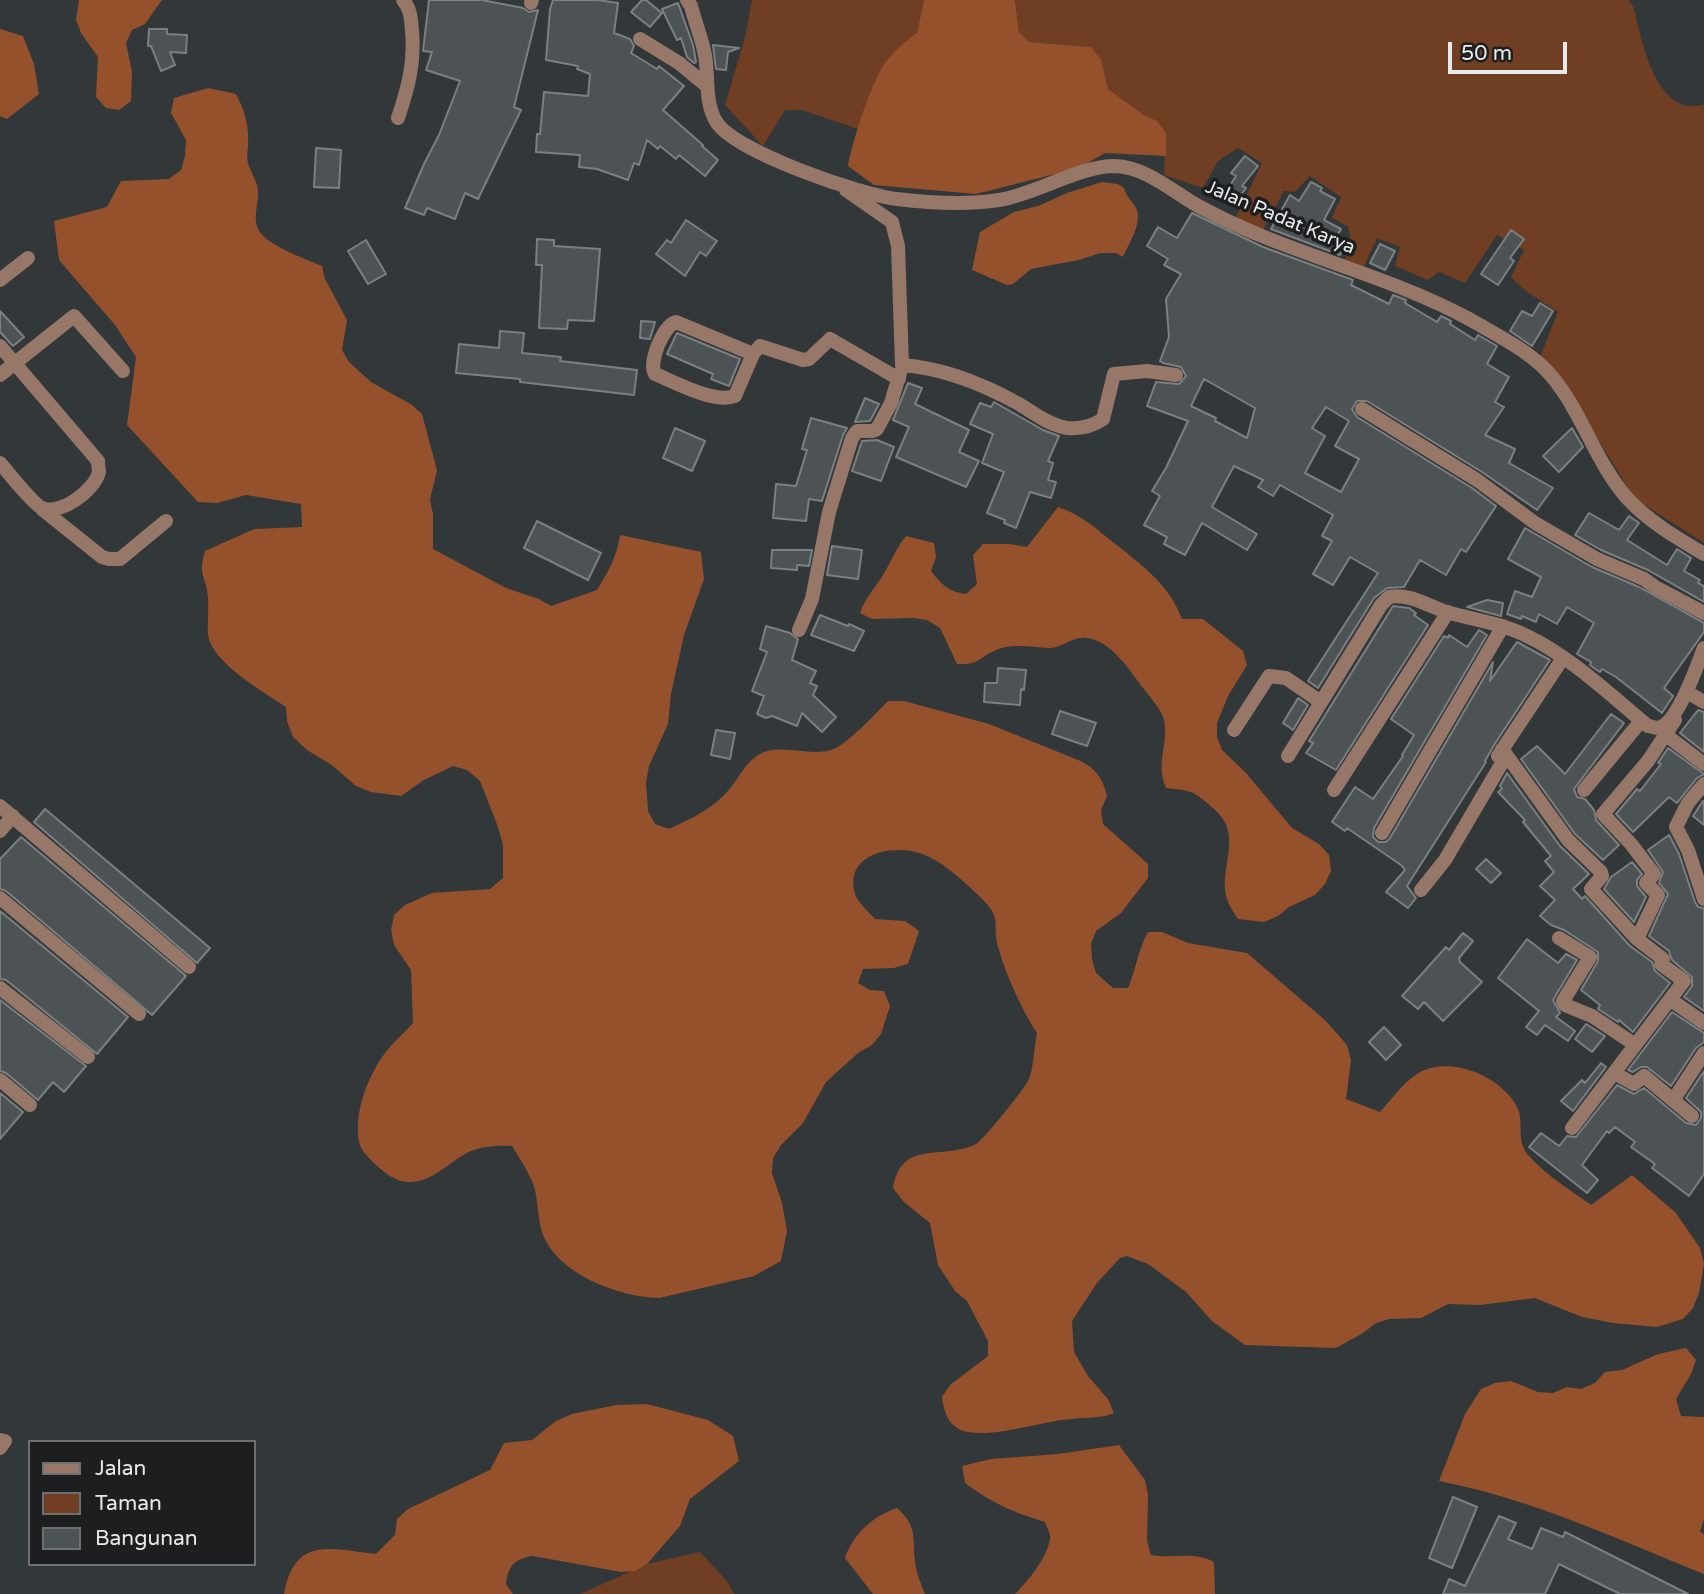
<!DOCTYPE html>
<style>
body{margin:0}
#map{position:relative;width:1704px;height:1594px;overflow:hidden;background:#323739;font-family:"Varela Round",sans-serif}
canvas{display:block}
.legend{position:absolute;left:28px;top:1440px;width:228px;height:126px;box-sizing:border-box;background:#1c1e1f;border:2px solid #6d7071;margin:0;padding:9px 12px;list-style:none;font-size:21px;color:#e7eaeb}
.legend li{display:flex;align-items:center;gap:14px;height:35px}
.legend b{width:35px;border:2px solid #6d7071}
.scale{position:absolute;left:1448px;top:42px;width:119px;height:32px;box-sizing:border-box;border:4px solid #e7eaeb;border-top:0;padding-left:9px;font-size:21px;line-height:24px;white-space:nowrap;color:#e7eaeb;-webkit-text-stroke:5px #1c1e1f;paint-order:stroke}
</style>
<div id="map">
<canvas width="1704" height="1594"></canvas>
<ul class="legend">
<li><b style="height:9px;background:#977768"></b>Jalan</li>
<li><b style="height:19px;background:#703e23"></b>Taman</li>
<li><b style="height:19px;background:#4d5254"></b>Bangunan</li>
</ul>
<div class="scale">50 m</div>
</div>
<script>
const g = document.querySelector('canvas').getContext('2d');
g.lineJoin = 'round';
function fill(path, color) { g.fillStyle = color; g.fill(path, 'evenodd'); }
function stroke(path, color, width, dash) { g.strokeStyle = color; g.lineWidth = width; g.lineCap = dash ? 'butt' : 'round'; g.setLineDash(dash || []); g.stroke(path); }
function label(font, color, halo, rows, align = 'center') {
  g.font = font + ' "Varela Round",sans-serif'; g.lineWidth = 7; g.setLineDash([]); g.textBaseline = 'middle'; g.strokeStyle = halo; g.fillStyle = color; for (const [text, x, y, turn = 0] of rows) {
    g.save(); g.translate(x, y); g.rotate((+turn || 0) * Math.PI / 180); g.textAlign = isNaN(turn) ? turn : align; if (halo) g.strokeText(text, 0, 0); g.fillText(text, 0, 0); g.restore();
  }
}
const green = new Path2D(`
 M752,0H924L917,33C891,52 868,99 858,129L802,110H785L763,146L725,105L745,37Z
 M1015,0H1629L1634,8C1641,37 1652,98 1687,106C1692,107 1699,105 1704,105V543L1634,498L1567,388L1540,357L1558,312C1541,300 1525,293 1511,277L1524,250L1497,235L1465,283L1439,272L1428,280L1395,266L1400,247L1377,238L1363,269L1345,261L1350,236L1348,226L1332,218L1341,197L1310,176L1295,192L1284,191L1263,230L1235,219L1262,163L1238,148L1218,161L1203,188L1164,175L1166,133L1157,122L1144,115L1108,89L1101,59L1091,47L1029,42L1019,32Z
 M700,1552L727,1581L734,1594H580L647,1564Z`);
const forest = new Path2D(`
 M79,0H162L145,24L132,30L126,43L132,72L131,101L119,110L106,108L96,97L98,57L81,33L76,20Z
 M924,0H1015L1019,32L1029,42L1091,47L1101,59L1108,89L1144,115L1157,121L1166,133V156L1105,153L1079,168L976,194L874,185L848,166C852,142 871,83 885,63C894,51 905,41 917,33Z
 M0,29L23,36L34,64L39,94L7,119L0,116Z
 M208,88L236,94C243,107 248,122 248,136C249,146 246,154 248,163C251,174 259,183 258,194C258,207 252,220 260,232C268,245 307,260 322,266L325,279L347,320L342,350L349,362L371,382L412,405L422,414L437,470L430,500L433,514V549L506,588L539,599L551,606L597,590C608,572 617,556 620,535L701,552L704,579L684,635L671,694L668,724L649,766L646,782L648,811L655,824L669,829C690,819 711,810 727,792C738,780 744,764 758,755C779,742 808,757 831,750C847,745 876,713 888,701H904L989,724L1083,762C1098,771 1103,780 1107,796L1101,810L1103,824L1148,864V878L1121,913L1096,931L1091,944L1092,959L1096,973L1113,988H1128C1136,969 1138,950 1148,932H1162L1188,943L1247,953L1326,1021L1347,1045L1351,1060L1346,1099L1380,1112C1391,1100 1403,1083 1417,1074C1448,1054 1503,1076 1518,1109C1524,1124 1516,1141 1528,1155C1546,1175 1570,1190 1591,1205L1632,1175L1676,1213L1700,1248L1704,1264L1699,1293L1693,1308L1683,1319L1657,1327L1613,1323L1582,1317L1535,1298L1480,1305L1448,1304L1421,1318L1389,1319L1376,1323L1363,1333L1336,1348L1245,1345L1212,1321L1186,1292L1148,1264L1127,1256L1120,1258L1097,1283L1072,1321L1074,1352L1088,1376L1108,1399L1114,1413C1099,1419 1087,1417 1071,1419C1042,1421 992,1439 964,1431C948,1426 944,1412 942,1397L950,1385L988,1356V1341L967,1301L955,1291L938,1265L930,1223L904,1202L893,1188C902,1138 942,1161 976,1144C983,1141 1023,1090 1028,1081C1034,1068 1034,1047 1037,1033C1023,1012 1006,975 999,950C990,920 1006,921 977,894C960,878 938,857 915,852C887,845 844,856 855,894C858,903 869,912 875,919L905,921L919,931L908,964L894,968L863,969L858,983L870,990L884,991L890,1006L881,1034L872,1045L858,1053L826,1082L803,1123L781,1145L773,1158L772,1173L782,1203L787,1231L781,1261L754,1276L659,1298C619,1297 556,1274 542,1232C538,1219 538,1203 535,1190C531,1175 520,1159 512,1146C496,1145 479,1146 465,1154C447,1164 431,1183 408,1182C396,1182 382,1171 375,1164C369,1158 361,1151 359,1142C354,1115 366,1082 380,1060C389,1046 402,1035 413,1023L411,970L394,945L391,930L394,915L405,905L432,893L490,889L503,878V845L498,827L480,781L467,770L453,766L424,780L401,796L371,792L356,786L333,766L307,750L293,737L287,721L286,707C264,692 212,663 208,635C207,623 209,610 208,598C207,576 197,577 205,551L254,529L302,527L301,504L246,495L217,503L198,502L127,425L136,357L115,325L59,260L54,221L107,207L121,181L169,179L181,170L185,156L186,140L171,113L174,98Z
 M1102,182L1118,184L1124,188C1126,197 1132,200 1136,208C1143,223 1129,243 1123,257L1116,253H1100L1079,260L1031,269L1013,284L1007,285L972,270L980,232L1014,212L1038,206L1067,193Z
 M1058,507C1079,514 1092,525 1109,539C1138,562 1169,583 1182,619H1203L1243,651L1247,665L1228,696L1217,723V737L1222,750L1246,773L1292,828L1319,844L1329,855L1331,871L1325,884L1315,895L1289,907L1278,916L1264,922L1238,919C1232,910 1226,901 1225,890C1223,858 1242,833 1213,808C1192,790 1193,791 1166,788C1155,762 1169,745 1164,720C1162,709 1144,690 1137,680C1125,663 1104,634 1079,638C1069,640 1060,648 1049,648C1032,647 1012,643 996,650C978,658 980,665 957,664L940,628L927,620L914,618L872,619L860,613C865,598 875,588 883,575C891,562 896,548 906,536L934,543L936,557L931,571C942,585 949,592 966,594L977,584L973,555L983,544H1009L1027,547Z
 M1686,1348L1696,1360L1691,1374L1676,1399L1681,1416L1704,1417V1519L1700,1532L1704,1534V1574C1617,1539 1532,1499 1439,1481L1465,1414L1481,1389L1495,1383L1511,1381L1538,1392L1553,1393L1567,1387L1581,1389L1595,1383L1605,1372L1622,1370L1658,1354Z
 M647,1404L708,1420L733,1436L739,1461L690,1499L680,1526L647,1564L635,1571L621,1572L533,1556C514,1559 508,1566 506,1584L513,1594H284C294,1535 332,1549 376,1554L395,1535L397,1519L408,1509L490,1470L504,1443L532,1440L556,1421L572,1414L616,1405Z
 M1119,1445L1145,1480L1148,1495L1147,1541L1151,1555C1173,1559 1194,1551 1214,1562L1215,1594H1015C1028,1581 1047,1558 1050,1539C1051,1534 1047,1528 1045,1522C1013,1512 993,1504 965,1483L962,1466L991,1459L1058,1454Z
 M897,1508C918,1527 912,1536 915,1561C916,1572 921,1584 925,1594H873L845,1558C853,1534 873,1516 897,1508Z`);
const building = new Path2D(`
 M429,0H482L523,8L529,12L538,10L514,107L521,110L478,199L465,193L455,219L427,208L424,215L405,208L424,164L439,135L460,81L426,70L432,52L423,51Z
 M553,0H598L618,3L614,33L630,39L634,46L631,53L657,69L659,66L684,86L663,110L703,145L702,146L718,160L705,176L679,155L676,159L660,146L658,149L647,140L639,165L634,163L628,180L597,169L579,167L580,155L536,152L537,134H540L544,92L588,96L590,74L577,69L578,66L546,60L550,9Z
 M642,0H646L662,13L650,27L631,12Z
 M678,3L693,45L696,62L694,63L687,57L681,38L677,40L662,9Z
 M149,29H167V34L187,35L186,53L170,52L175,65L161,71L151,46H148Z
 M713,45L739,48L728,52L726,70L716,69Z
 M316,148L341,150L339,188L314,187Z
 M1245,156L1258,166L1242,186L1246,188L1235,204L1222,198L1236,176L1231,173Z
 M1311,182L1322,188L1320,191L1335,199L1324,220L1341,229L1335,240L1345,245L1340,255L1271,229L1290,195L1299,201Z
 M1192,213L1263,247L1353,280L1351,285L1389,304L1393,295L1406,300L1405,303L1437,322L1441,316L1451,321L1450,324L1475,340L1478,335L1497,346L1487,364L1509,377L1495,402L1504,407L1485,435L1515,449L1509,463L1553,488L1537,510L1482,472L1367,401H1357L1352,409L1357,417L1472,488L1496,506L1466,552L1461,549L1446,575L1420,560L1404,587L1387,588L1374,598L1318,688L1308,681L1378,573L1350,557L1333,585L1313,574L1332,541L1322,536L1333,515L1280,485L1273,496L1258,487L1263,480L1234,466L1212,507L1257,534L1247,550L1202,523L1185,555L1164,544L1167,537L1144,525L1160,496L1152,491L1166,468L1188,421L1147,406L1156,382L1179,384L1186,376L1181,367L1163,363L1160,361L1169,337L1166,299L1181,274L1164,265L1168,259L1147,246L1158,227L1177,238ZM1204,379L1255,408L1247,438L1215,421L1216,418L1191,406ZM1326,407L1349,421L1335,446L1359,459L1341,492L1305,473L1325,436L1312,428Z
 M686,220L717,241L706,256L700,252L685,276L656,254L667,240L671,243Z
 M1511,230L1524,239L1510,258L1514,261L1498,285L1481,274Z
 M537,239L554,240V246L600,249L594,321L568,320L567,329L539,328L542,265H536Z
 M366,240L386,274L368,284L348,251Z
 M1380,244L1395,251L1385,270L1370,263Z
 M1540,303L1553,311L1532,346L1510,331L1522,311L1532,316Z
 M0,311L24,337L13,346L0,332Z
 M641,321L655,322L650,339L640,338Z
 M500,331L524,333L522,353L561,357L560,361L637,370L634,395L520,382V379L456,373L459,344L499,348Z
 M677,333L740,359L729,386L711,379L713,374L667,354Z
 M908,383L922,388L915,404L969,430L959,452L979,461L966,487L896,457L909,427L893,420Z
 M865,398L879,404L870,421L855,422Z
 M994,402L1043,430L1059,436L1048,461L1053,463L1048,480L1056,482L1051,498L1030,492L1016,528L1004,523L1005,520L987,513L1004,472L982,463L993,434L970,424L980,403L991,407Z
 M811,418L847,428L843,435L822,501L809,499L806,521L773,518L776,484L796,486L807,450L802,449Z
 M675,428L705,441L692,471L663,458Z
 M1572,428L1583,447L1559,472L1543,456Z
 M877,440L894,447L881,481L852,471L862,441Z
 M1589,513L1619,530L1629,516L1639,523L1627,540L1667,565L1677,549L1691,558L1684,571L1700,580L1698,583L1704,586V602L1648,570L1601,550L1575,535Z
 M537,521L601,553L588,580L524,548Z
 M1525,528L1592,567L1639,587L1704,623V632L1664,688L1673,696L1662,713L1616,677L1602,669L1600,672L1594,668L1590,665L1591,662L1577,654L1594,623L1567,607L1557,624L1539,614L1536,622L1522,616L1521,619L1507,614L1515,591L1532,597L1541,577L1508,559Z
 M832,546L862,550L858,579L827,575Z
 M772,550H812L809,566L797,565V570L771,568Z
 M1487,600L1503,603L1501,616L1467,607Z
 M1393,606L1409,608L1416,613L1414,615L1428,625L1336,770L1306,753L1313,743L1309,741Z
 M820,615L848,626L849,624L864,631L854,651L811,635Z
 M766,626L790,633L798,639L792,660L816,671L810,683L817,686L813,695L836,717L822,732L802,713L797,726L772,716L766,718L757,714L764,696L752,691L767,652L760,649Z
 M1479,630L1487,635L1374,828L1373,837L1378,842H1386L1390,838L1493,662L1490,681L1517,642L1550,660L1494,745L1485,761L1486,762L1407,886L1416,898L1408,908L1386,892L1405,870L1401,865L1347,828L1345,831L1332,822L1355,787L1373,799L1403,756L1402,755L1414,735L1391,719L1444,636L1448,638L1449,635L1467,647Z
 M998,668L1026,670L1024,690L1021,689L1020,705L984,702L985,683H997Z
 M1298,698L1308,705L1293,730L1283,723Z
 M1698,710L1704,712V752L1680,733Z
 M1060,711L1096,723L1087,746L1052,734Z
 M1611,714L1624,723L1574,789L1577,797L1585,799L1594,810L1596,820L1619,845L1603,860L1575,834L1521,759L1537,746L1565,774Z
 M716,730L735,733L730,759L711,755Z
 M1668,748L1704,774L1697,778L1677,803L1669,797L1633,832L1616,814L1637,789L1640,791L1661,764L1658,763Z
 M1507,773L1560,846L1589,874L1573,889L1582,899L1585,896L1630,946L1652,962L1655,971L1670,983L1633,1032L1619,1020L1618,1022L1598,1009L1600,1005L1581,990L1598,961V952L1564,930L1551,925L1540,916L1555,900L1540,886L1554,872L1545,861L1551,856L1523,822L1525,820L1498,792L1502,789L1500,786Z
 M1703,801L1704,802V825L1693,816Z
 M45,809L210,948L197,963L34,822Z
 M1669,835L1679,854L1695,902L1698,907L1704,908V1011L1684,997L1692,986V977L1672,960L1669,951L1649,936L1668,894L1659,883L1663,872L1648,850Z
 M21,837L186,976L152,1015L6,891L0,889V859Z
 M1486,859L1501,873L1491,883L1476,869Z
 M1632,862L1642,874L1637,880V886L1646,897L1634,922L1604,889L1611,877Z
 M0,911L128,1017L97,1054L6,980L0,979Z
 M1463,933L1473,941L1459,958L1460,962L1482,982L1443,1021L1424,1002L1418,1009L1402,996L1446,947L1449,950Z
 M1527,939L1558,963L1566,954L1577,960L1553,1000L1560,1013L1556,1017L1575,1031L1568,1041L1545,1025L1537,1035L1526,1027L1539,1011L1498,978Z
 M0,1000L86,1066L64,1092L53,1082L38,1100L6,1073L0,1071Z
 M1672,1012L1704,1033V1042L1696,1048L1671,1086L1647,1067H1641L1633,1072L1628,1070Z
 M1586,1024L1605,1036L1592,1052L1575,1039Z
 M1384,1027L1401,1045L1386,1060L1369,1042Z
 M1601,1063L1606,1067L1573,1111L1561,1101L1582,1080L1585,1083Z
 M1704,1071V1174L1689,1196L1652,1168L1655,1164L1631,1147L1635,1142L1615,1127L1609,1133L1607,1131L1582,1165L1598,1180L1587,1193L1529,1147L1541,1133L1559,1146L1567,1136L1576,1137L1617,1085L1634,1094L1644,1088L1686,1123L1696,1125L1701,1118V1112L1686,1098Z
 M0,1093L23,1112L0,1139Z
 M1453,1497L1477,1507L1452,1568L1429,1558Z
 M1499,1516L1516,1523L1508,1539L1532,1549L1541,1528L1563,1537L1565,1532L1688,1594H1620L1559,1564L1545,1594H1443L1449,1579L1465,1586Z`);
const street = new Path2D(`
 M687,0L691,6C695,22 702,39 705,55C709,77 704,103 717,123C738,153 861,195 897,199C930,203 967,205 999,200C1036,194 1079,166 1115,166C1147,167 1174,193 1200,207C1286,254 1385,273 1471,320C1495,334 1525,349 1545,369C1579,403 1594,461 1627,498C1648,521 1677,538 1704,554
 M531,3L532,0
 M640,39L679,63L707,86
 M398,118C408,88 415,63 412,31C411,19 411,9 403,0
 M846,190L892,222L898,246L902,365C943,368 983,384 1019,404C1034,413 1049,425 1067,428C1080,429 1093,426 1103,419L1114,374L1147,371L1176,375
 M0,280L28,258
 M0,346L98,461C98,465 99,469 99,472C95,490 60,516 42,508C33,504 8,472 0,463
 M753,354L676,322C663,326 648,363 655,374C675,382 714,404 735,396L753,354L760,346L803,360L809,359L830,339L899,379
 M0,375L74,316L123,371
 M1362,409L1477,480L1535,523L1597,559L1644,579L1655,587L1704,613
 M42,509L102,557L109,559H120L166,521
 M799,630L812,599L829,512L852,438L857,431H873L877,429L891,403L900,373
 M1687,692L1704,702
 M1234,730L1269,676L1286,678L1321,702
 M1666,735L1704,764
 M1502,749L1568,840L1601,872L1602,876L1591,889L1637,939L1663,959L1661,964L1684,981L1572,1128
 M1288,756L1381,605L1389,597C1411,593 1429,607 1450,613C1476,620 1503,624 1527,636C1571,657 1610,695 1648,726C1650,726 1656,728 1658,728C1678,724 1697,665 1704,648
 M1498,756L1563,658
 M1704,784L1688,803L1676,827L1688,850L1704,899
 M1334,790L1448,612
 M1584,790L1641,721
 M0,806L189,967
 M0,831L13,816
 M1382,833L1503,626
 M1421,890L1445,860L1506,756
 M0,898L139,1014
 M1559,938L1590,957L1563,1001L1565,1005L1592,1016L1634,1044
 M1637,939L1658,895L1646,883L1654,874L1631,844L1603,814L1648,761L1675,720
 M0,988L88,1057
 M1671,1000L1704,1023
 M1616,1074L1634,1084L1644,1076L1692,1116
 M0,1080L30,1105
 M1674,1099L1704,1053
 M0,1440L5,1441L0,1448`);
const streetNames = [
 ["Jalan Padat Karya",1280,218,23]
];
fill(green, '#703e23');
fill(forest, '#94512c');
fill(building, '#4d5254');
stroke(building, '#7a8082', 2);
stroke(street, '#977768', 14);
label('19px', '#e7eaeb', '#1c1e1f', streetNames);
</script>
